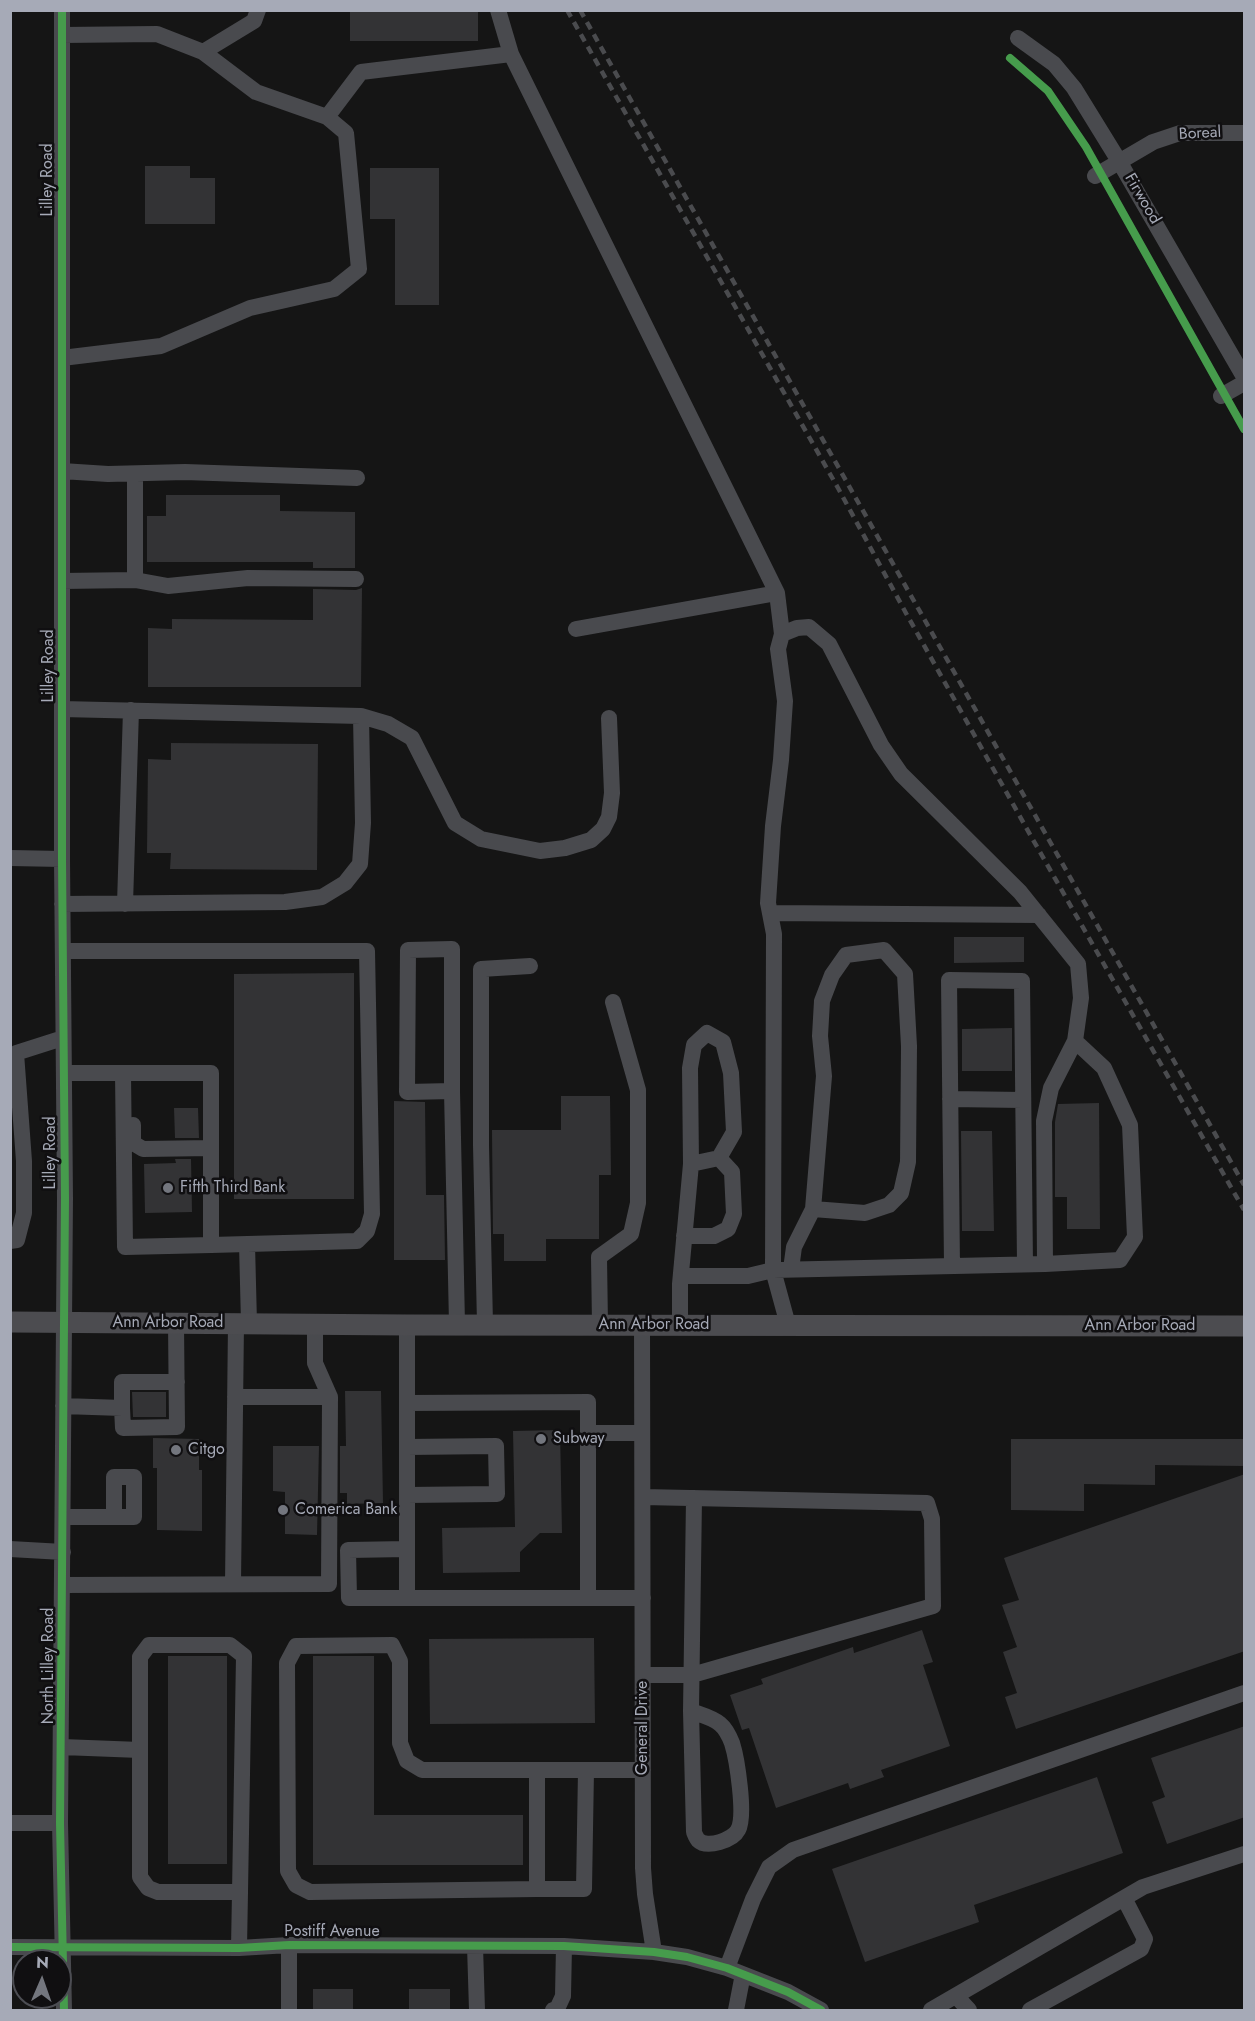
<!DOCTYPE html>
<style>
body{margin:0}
#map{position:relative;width:1255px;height:2021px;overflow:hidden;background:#151515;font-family:Jost,sans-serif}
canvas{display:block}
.frame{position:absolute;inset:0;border:12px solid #a6aab7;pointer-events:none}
.north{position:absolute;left:12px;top:1949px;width:60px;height:60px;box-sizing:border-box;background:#100f11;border:2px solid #4c4d53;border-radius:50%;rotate:2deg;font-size:16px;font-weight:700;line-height:24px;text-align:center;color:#a6aab7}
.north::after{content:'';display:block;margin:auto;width:21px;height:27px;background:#73767e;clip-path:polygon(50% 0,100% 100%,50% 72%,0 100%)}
</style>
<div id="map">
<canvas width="1255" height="2021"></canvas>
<div class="frame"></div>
<div class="north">N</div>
</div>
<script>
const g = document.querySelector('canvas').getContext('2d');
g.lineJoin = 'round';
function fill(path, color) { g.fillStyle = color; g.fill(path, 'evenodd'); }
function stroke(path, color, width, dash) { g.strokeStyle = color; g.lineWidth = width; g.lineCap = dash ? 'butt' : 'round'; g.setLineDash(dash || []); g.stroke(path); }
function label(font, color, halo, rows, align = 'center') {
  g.font = font + ' Jost,sans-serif'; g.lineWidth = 5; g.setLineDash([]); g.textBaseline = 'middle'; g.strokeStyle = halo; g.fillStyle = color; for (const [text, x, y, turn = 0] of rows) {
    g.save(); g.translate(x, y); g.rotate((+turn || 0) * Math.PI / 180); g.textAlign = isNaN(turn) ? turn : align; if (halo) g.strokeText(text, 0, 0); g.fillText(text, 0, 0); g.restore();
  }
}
const building = new Path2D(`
 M350,10H478V41H350Z
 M145,166H190V178H215V224H145Z
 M370,168H439V305H395V219H370Z
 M166,495H280V511L355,512V568H313V562H147V516H166Z
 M362,588L361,687H148V628L172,629V619L313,620V589L356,590Z
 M171,743L318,744L317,870L170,869L171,853H147L148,759L171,760Z
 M954,937H1024V962L954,963Z
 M354,973V1199H234V974Z
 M1012,1028V1071H962V1029Z
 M561,1096H610L611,1175H599V1239H546V1261H504V1234H493L492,1130H561Z
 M394,1101L425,1102L426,1195H444L445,1260H394Z
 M1099,1103L1100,1229H1067V1197H1055V1122L1058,1104Z
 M174,1108H198L199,1138H175Z
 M961,1131H992L994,1231H962Z
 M175,1159H191L192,1212L145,1213L144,1164L176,1163Z
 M345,1391H381L383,1503L347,1504V1493H340V1446H346Z
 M132,1392H166V1417H133Z
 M560,1430L562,1533H540L520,1552V1572L443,1573L442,1528L515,1527L513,1431Z
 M153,1438L199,1439V1470H202V1531L157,1530V1468H153Z
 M1011,1439H1245V1466L1155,1465V1485L1084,1484V1511L1011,1510Z
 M273,1446H319L317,1535L285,1534V1492L273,1491Z
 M1245,1474V1651L1016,1729L1005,1697L1017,1693L1003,1652L1017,1647L1002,1605L1019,1600L1004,1558Z
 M922,1630L933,1662L923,1665L950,1746L881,1770L884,1777L850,1789L848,1783L776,1808L749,1728L742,1730L730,1695L763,1684L761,1679L853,1647L854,1653Z
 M594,1638L595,1723L430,1724L429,1639Z
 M168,1656H227V1864H168Z
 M313,1656H374V1815H523V1865H313Z
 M1245,1726V1817L1167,1844L1152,1802L1165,1797L1151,1758Z
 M1097,1777L1123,1853L974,1905L979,1922L865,1962L832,1869Z
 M313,1989H353V2010H313Z
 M409,1989H450V2010H409Z`);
const minor = new Path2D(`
 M62,10V859L65,1198L60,1823L64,2010
 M498,10L511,54
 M62,35L157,34L203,52L256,92L327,117L346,133L359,269L334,289L250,308L161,346L62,358
 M1018,38L1054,64L1074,88L1119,161L1244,377
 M203,52L254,21L258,10
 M327,117L361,72L511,54L777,593L576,629
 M1095,176L1153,142L1180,133H1244
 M1221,396L1244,383
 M62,471L108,474L185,472L357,478
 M135,475V580
 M62,581L135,580L168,586L248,578L356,579
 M777,593L782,634L778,649L785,701L781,760L773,826L768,903L774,934L773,1270L788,1325
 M782,634L797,628L809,627L829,644L881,745L901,774L1020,892L1078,964L1081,998L1075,1041L1051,1088L1044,1121L1045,1264
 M62,709L361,716L388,724L412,738L455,823L481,839L540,851L565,848L591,840L603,829L609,817L612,793L609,718
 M10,858L62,859
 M62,904L285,902L322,897L345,883L360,864L363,823L361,716
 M125,904L131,710
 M770,913L1039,915
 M63,951H367L372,1214L367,1231L357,1241L211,1245
 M64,1073H211V1245L125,1247L123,1073
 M452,1091V949L408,950L407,1092L452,1091L457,1324
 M950,1099L1023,1100
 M133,1125V1143L143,1149L211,1148
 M684,1236H714L728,1229L734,1214L732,1172L719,1158
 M10,1241L17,1240L24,1213V1161L16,1053L63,1038
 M247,1244L249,1323
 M952,1266L949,980L1022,981L1025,1264
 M791,1269L794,1247L813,1209L824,1076L820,1036L822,1001L832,975L846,955L884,950L905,974L909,1046L908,1162L901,1193L889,1205L865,1213L813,1209
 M681,1276H748L773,1270L1045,1264L1120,1260L1135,1237L1130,1125L1104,1068L1075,1041
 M485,1324L481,1145V969L530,966
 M407,1325V1403L588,1402V1598H643
 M600,1325L599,1257L631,1234L638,1203V1090L613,1002
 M642,1325L643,1868L645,1894L654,1952
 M680,1325V1284L691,1164L690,1068L694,1045L707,1033L723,1042L731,1073L734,1132L719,1158L691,1164
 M235,1397H330
 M407,1403V1598H588
 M63,1406L122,1408L123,1428L177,1427L176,1323
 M122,1408V1382H177
 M588,1433H642
 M407,1447L496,1446L497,1494L407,1495
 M643,1497L927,1503L932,1519L933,1606L692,1675H643
 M63,1517H134V1477H114V1517
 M10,1549L63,1552
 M407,1549L348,1550L349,1598H407
 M233,1584L236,1323
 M63,1585L329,1584L330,1397L315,1363V1324
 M691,1711C699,1714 714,1718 720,1724C725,1728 730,1738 732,1743C737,1759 746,1816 738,1830C733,1840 707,1849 698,1840C697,1839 694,1833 694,1832L691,1711L694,1498
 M62,1747L140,1750
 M537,1770V1889L310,1892L296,1885L288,1871L287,1663L296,1646L392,1645L400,1661V1743L407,1761L422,1770H643
 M10,1823H60
 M537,1889H584L586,1770
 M289,1945V2010
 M475,1946L477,2010
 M10,1947L239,1948L289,1945L564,1946L654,1952L687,1957L727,1968L788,1992L821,2010
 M239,1948L240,1892H158L148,1888L140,1877V1657L149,1645H230L244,1656L240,1892
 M727,1968L753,1899L769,1867L793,1850L1244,1693
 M956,1996L969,2010
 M553,2010L557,2009L563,1996L564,1946
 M736,2010L743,1974
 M931,2010L1143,1887L1244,1854
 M1030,2010L1141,1949L1145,1939L1124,1898`);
const major = new Path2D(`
 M10,1322L407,1325L1244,1326`);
const rail = new Path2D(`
 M567,10L838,488L907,615L1032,838L1244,1210
 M580,10L1244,1185`);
const cycleway = new Path2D(`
 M62,10V859L65,1198L60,1823L64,2010
 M1010,58L1048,91L1086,147L1244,429
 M10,1947L239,1948L289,1945L564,1946L654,1952L687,1957L727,1968L788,1992L821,2010`);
const markers = [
 [168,1188,6,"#73767e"],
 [541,1439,6,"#73767e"],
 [176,1450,6,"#73767e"],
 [283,1510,6,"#73767e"]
];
const streetNames = [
 ["Boreal",1200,134,-3],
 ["Lilley Road",48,180,-90],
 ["Firwood",1142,199,60],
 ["Lilley Road",49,666,-90],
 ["Lilley Road",51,1153,-90],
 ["Ann Arbor Road",168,1323],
 ["Ann Arbor Road",654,1325],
 ["Ann Arbor Road",1140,1326],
 ["North Lilley Road",49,1666,-90],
 ["General Drive",643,1728,-90],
 ["Postiff Avenue",332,1932]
];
const poiNames = [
 ["Fifth Third Bank",180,1188],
 ["Subway",553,1439],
 ["Citgo",188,1450],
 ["Comerica Bank",295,1510]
];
fill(building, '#333335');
stroke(minor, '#494a4e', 16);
stroke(major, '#4c4c50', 21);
stroke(rail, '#4a4b4e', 4.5, [8, 6]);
stroke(cycleway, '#469c4c', 8);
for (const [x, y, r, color] of markers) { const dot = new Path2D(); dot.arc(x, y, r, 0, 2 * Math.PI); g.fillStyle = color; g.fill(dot); stroke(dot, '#100f11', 2); }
label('16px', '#a6aab7', '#100f11', streetNames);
label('16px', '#a6aab7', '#100f11', poiNames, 'left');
</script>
